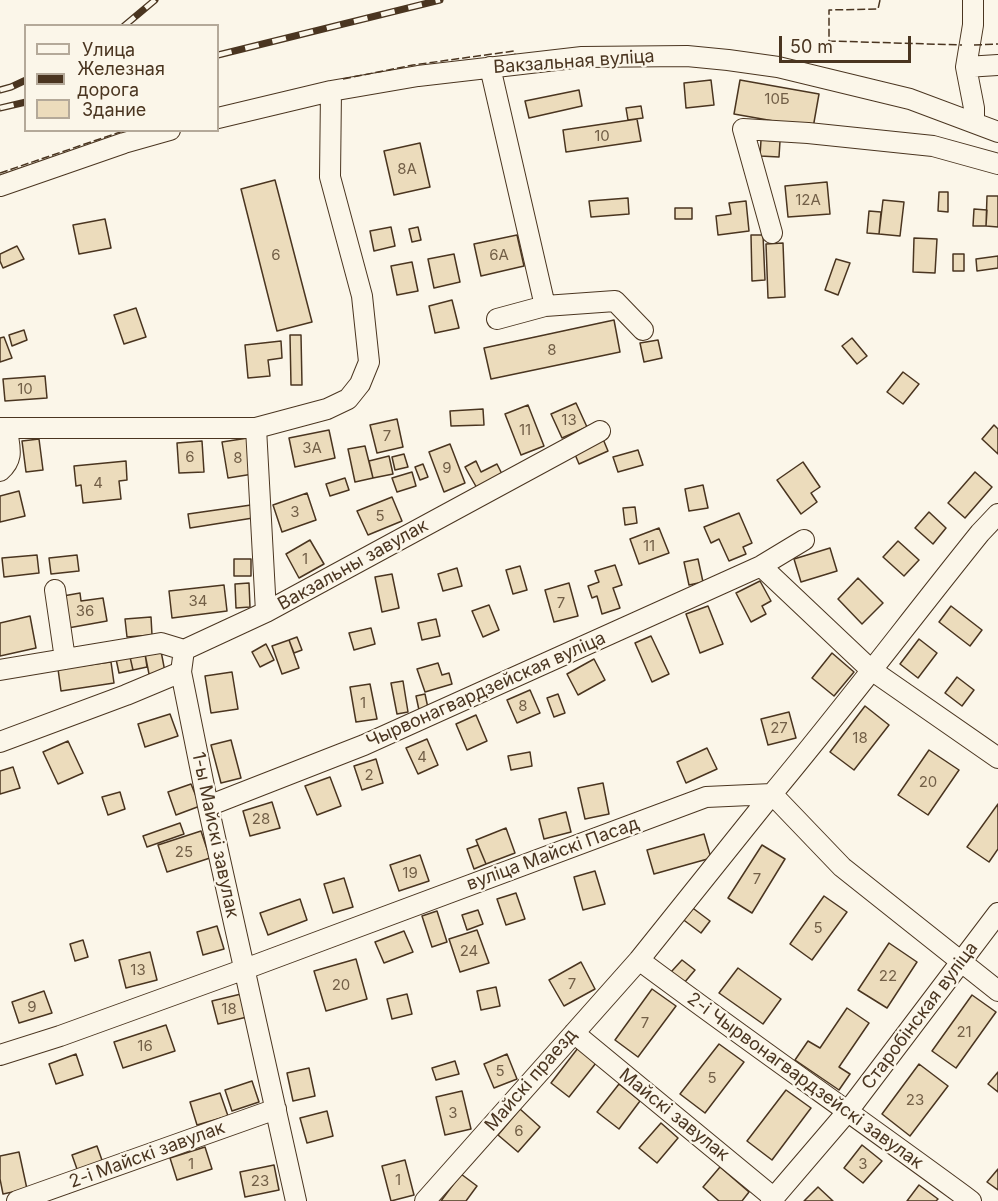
<!DOCTYPE html>
<meta charset="utf-8">
<style>
body{margin:0}
#map{position:relative;width:998px;height:1201px;overflow:hidden;background:#fbf6e9;font-family:Inter,sans-serif}
canvas{display:block}
.legend{position:absolute;left:24px;top:24px;width:195px;height:108px;box-sizing:border-box;background:#fbf6e9;border:2px solid #b4a999;margin:0;padding:8px 10px;list-style:none;font-size:18px;color:#4a3520}
.legend li{display:flex;align-items:center;gap:12px;height:30px}
.legend b{width:30px;border:2px solid #b4a999}
.scale{position:absolute;left:779px;top:36px;width:132px;height:27px;box-sizing:border-box;border:3px solid #4a3520;border-top:0;padding-left:8px;font-size:18px;line-height:21px;white-space:nowrap;color:#4a3520;-webkit-text-stroke:4px #fbf6e9;paint-order:stroke}
</style>
<div id="map">
<canvas width="998" height="1201"></canvas>
<ul class="legend">
<li><b style="height:8px;background:#fbf6e9"></b>Улица</li>
<li><b style="height:8px;background:#4a3520"></b>Железная дорога</li>
<li><b style="height:16px;background:#ecdcbc"></b>Здание</li>
</ul>
<div class="scale">50 m</div>
</div>
<script>
const g = document.querySelector('canvas').getContext('2d');
g.lineJoin = 'round';
function fill(path, color) { g.fillStyle = color; g.fill(path, 'evenodd'); }
function stroke(path, color, width, dash) { g.strokeStyle = color; g.lineWidth = width; g.lineCap = dash ? 'butt' : 'round'; g.setLineDash(dash || []); g.stroke(path); }
function label(font, color, halo, rows, align = 'center') {
  g.font = font + ' Inter,sans-serif'; g.lineWidth = 4.5; g.setLineDash([]); g.textBaseline = 'middle'; g.strokeStyle = halo; g.fillStyle = color; for (const [text, x, y, turn = 0] of rows) {
    g.save(); g.translate(x, y); g.rotate((+turn || 0) * Math.PI / 180); g.textAlign = isNaN(turn) ? turn : align; if (halo) g.strokeText(text, 0, 0); g.fillText(text, 0, 0); g.restore();
  }
}
const building = new Path2D(`
 M711,80L714,105L686,108L684,83Z
 M740,80L819,94L813,128L734,114Z
 M579,90L582,106L529,118L525,101Z
 M641,106L643,118L628,120L626,108Z
 M637,119L641,141L566,152L563,130Z
 M761,140L780,141L779,157L760,156Z
 M420,143L430,187L394,195L384,151Z
 M275,180L312,322L277,331L241,189Z
 M827,182L830,214L788,217L785,186Z
 M939,192H948V212L938,211Z
 M987,196H998V227L986,226Z
 M628,198L629,214L591,217L589,201Z
 M883,200L904,202L900,236L879,234Z
 M746,201L749,231L718,235L716,216L731,214L729,203Z
 M675,208H692V219H675Z
 M974,209L987,210L986,226H973Z
 M869,211L881,212L879,234L867,233Z
 M105,219L111,248L79,254L73,225Z
 M391,227L395,246L374,251L370,231Z
 M418,227L421,240L412,242L409,229Z
 M517,235L524,266L481,276L474,244Z
 M751,235H763L765,280L752,281Z
 M914,238L937,239L935,273L913,272Z
 M783,243L785,297L768,298L766,244Z
 M17,246L24,259L3,268L0,261V254Z
 M454,254L460,282L434,288L428,259Z
 M953,254H964V271H953Z
 M998,256V268L977,271L976,259Z
 M836,259L850,263L838,295L825,290Z
 M412,262L418,291L397,295L391,266Z
 M452,300L459,328L435,333L429,306Z
 M136,308L146,337L124,344L114,315Z
 M614,320L620,352L491,379L484,348Z
 M24,330L27,340L12,346L9,335Z
 M290,335H301L302,385H291Z
 M4,337L12,358L0,362V338Z
 M852,338L867,356L857,364L842,346Z
 M658,340L662,358L644,362L640,343Z
 M281,341L282,358L268,360L270,376L248,378L245,345Z
 M903,372L919,384L903,404L887,392Z
 M45,376L47,398L5,401L3,379Z
 M576,403L587,427L562,438L551,414Z
 M528,405L544,446L521,455L505,414Z
 M483,409L484,425L451,426L450,411Z
 M397,419L403,447L377,453L370,425Z
 M994,425L998,429V454L982,439Z
 M329,430L335,458L295,467L289,438Z
 M248,438L253,474L228,478L222,442Z
 M39,439L43,470L26,472L22,441Z
 M603,439L608,451L579,464L574,452Z
 M202,441L204,472L179,473L177,443Z
 M450,444L465,483L444,492L429,452Z
 M365,446L373,478L355,482L348,449Z
 M638,450L643,465L618,472L613,457Z
 M404,454L408,467L395,470L392,457Z
 M389,456L393,474L373,478L369,461Z
 M126,461L127,480L119,481L121,499L83,503L81,485L76,486L74,466Z
 M476,461L481,472L497,464L503,476L478,490L465,467Z
 M803,462L820,487L811,493L817,502L801,514L777,480Z
 M423,464L428,477L420,480L415,467Z
 M412,472L416,486L397,492L392,478Z
 M975,472L992,487L965,518L948,503Z
 M345,478L349,490L330,496L326,484Z
 M703,485L708,508L689,511L685,489Z
 M19,491L25,516L0,522V496Z
 M307,493L316,520L282,532L273,505Z
 M392,497L402,521L368,535L357,511Z
 M251,505L253,518L190,528L188,514Z
 M635,507L637,523L625,525L623,508Z
 M929,512L946,528L933,544L915,528Z
 M739,513L752,543L743,547L746,554L729,561L719,539L711,543L704,527Z
 M659,528L669,553L639,564L630,539Z
 M310,540L324,564L299,578L286,554Z
 M898,541L919,560L904,576L883,557Z
 M830,548L837,571L801,582L794,559Z
 M37,555L39,573L4,577L2,558Z
 M77,555L79,571L51,574L49,558Z
 M234,559H251V576H234Z
 M698,559L703,582L689,585L684,562Z
 M615,565L622,585L613,588L620,608L602,614L597,596L592,598L588,586L599,582L595,571Z
 M520,566L527,590L513,594L506,570Z
 M457,568L462,586L443,591L438,574Z
 M392,574L399,608L382,612L375,577Z
 M858,578L883,603L862,624L838,599Z
 M760,581L771,601L762,606L766,614L751,622L736,593Z
 M249,583L250,607L236,608L235,584Z
 M569,583L578,616L554,622L545,590Z
 M224,585L227,611L172,618L169,591Z
 M80,593L81,601L103,598L107,621L68,628L63,596Z
 M489,605L499,630L483,637L472,611Z
 M708,606L723,644L700,653L686,614Z
 M951,606L982,630L970,646L939,622Z
 M30,616L36,648L0,656V623Z
 M151,617L152,635L127,637L125,619Z
 M436,619L440,636L422,640L418,623Z
 M371,628L375,644L354,650L349,633Z
 M651,636L669,674L652,682L635,643Z
 M297,637L302,650L294,653L289,640Z
 M919,639L937,653L918,678L900,664Z
 M289,640L299,668L282,674L272,646Z
 M266,644L274,660L260,667L252,652Z
 M161,651L165,672L149,674L145,654Z
 M832,653L854,672L834,696L812,678Z
 M145,654L147,667L133,670L130,657Z
 M130,657L133,670L119,673L116,659Z
 M594,659L605,680L578,695L567,674Z
 M111,662L114,683L61,691L58,669Z
 M438,663L442,675L449,673L452,684L425,692L417,669Z
 M232,672L238,709L211,713L205,676Z
 M957,677L974,690L962,706L945,693Z
 M403,681L408,712L397,714L391,683Z
 M370,684L377,719L356,722L350,687Z
 M530,690L540,713L517,723L507,700Z
 M425,694L428,708L419,710L416,696Z
 M558,694L565,713L554,717L547,698Z
 M865,706L889,725L854,770L830,752Z
 M789,712L796,738L768,745L761,719Z
 M170,714L178,736L145,747L138,724Z
 M476,715L487,741L467,750L456,724Z
 M427,739L438,765L418,774L406,748Z
 M231,740L241,778L221,783L211,745Z
 M68,741L83,773L58,784L43,752Z
 M707,748L717,769L686,783L677,762Z
 M929,750L959,770L928,815L898,795Z
 M530,752L532,766L511,770L508,756Z
 M376,759L383,783L362,790L354,766Z
 M13,767L20,788L0,794V771Z
 M330,777L341,806L317,815L305,786Z
 M603,783L609,814L585,819L578,788Z
 M191,784L200,806L176,815L168,792Z
 M120,792L125,809L108,815L102,797Z
 M272,802L280,828L250,836L243,811Z
 M998,804V849L989,862L967,847Z
 M566,812L571,832L544,839L539,819Z
 M180,823L184,834L147,847L143,836Z
 M506,828L515,853L486,864L476,840Z
 M201,831L210,858L167,872L158,845Z
 M704,834L711,858L654,874L647,850Z
 M478,845L486,864L474,869L467,849Z
 M762,845L785,859L752,913L728,898Z
 M420,855L429,881L399,891L390,865Z
 M595,871L605,904L583,910L574,877Z
 M344,878L353,907L333,913L324,884Z
 M516,893L525,919L506,925L497,899Z
 M824,896L847,912L812,960L790,944Z
 M300,899L307,920L268,935L260,913Z
 M690,906L710,921L701,933L681,918Z
 M478,910L483,924L467,930L462,915Z
 M437,911L447,942L432,947L422,916Z
 M217,926L224,949L203,955L197,932Z
 M477,930L489,963L460,972L449,939Z
 M404,931L413,952L384,963L375,942Z
 M83,940L88,957L75,961L70,944Z
 M889,943L917,962L887,1008L858,990Z
 M150,952L157,980L126,988L119,960Z
 M356,959L367,999L326,1011L314,971Z
 M682,960L695,970L684,983L671,972Z
 M581,962L595,989L564,1006L549,980Z
 M738,968L781,999L763,1024L719,993Z
 M496,987L500,1006L481,1010L477,991Z
 M652,989L676,1006L638,1057L615,1040Z
 M44,991L52,1013L19,1023L12,1002Z
 M241,994L247,1017L218,1024L212,1001Z
 M407,994L412,1014L392,1019L387,999Z
 M972,995L996,1012L956,1068L932,1051Z
 M847,1008L869,1023L839,1067L850,1074L839,1090L795,1060L808,1041L820,1048Z
 M166,1025L175,1051L123,1068L114,1042Z
 M719,1044L744,1062L705,1113L680,1094Z
 M578,1048L596,1063L569,1097L551,1083Z
 M76,1054L83,1075L56,1084L49,1064Z
 M507,1054L517,1079L494,1088L484,1064Z
 M455,1061L459,1074L436,1080L432,1068Z
 M919,1064L948,1086L910,1136L882,1114Z
 M309,1068L315,1096L293,1101L287,1073Z
 M998,1072V1092L988,1084Z
 M252,1081L259,1102L232,1111L225,1090Z
 M619,1084L640,1101L619,1129L597,1112Z
 M786,1090L811,1108L772,1160L747,1141Z
 M462,1091L471,1129L445,1135L436,1097Z
 M220,1093L228,1116L197,1125L190,1102Z
 M520,1109L540,1127L518,1152L498,1135Z
 M327,1111L333,1136L307,1143L300,1118Z
 M661,1123L678,1138L657,1163L639,1148Z
 M862,1145L882,1161L863,1183L844,1168Z
 M97,1146L103,1163L78,1172L72,1155Z
 M205,1147L212,1169L177,1180L170,1158Z
 M19,1152L27,1189L3,1194L0,1179V1156Z
 M405,1160L414,1195L391,1201L382,1166Z
 M274,1165L279,1190L245,1197L240,1172Z
 M720,1167L749,1192L742,1201H719L703,1187Z
 M998,1169V1190L987,1182Z
 M461,1174L477,1186L466,1201H441Z
 M919,1185L938,1199L936,1201H907Z
 M818,1187L833,1201H804Z`);
const minor = new Path2D(`
 M973,0V25L966,67L974,108V122
 M490,67L545,306
 M966,67L998,65
 M218,118L331,91L418,76L582,57L687,56L728,60L778,67L910,99L998,132
 M0,186L124,143L170,130
 M772,233L743,129L808,133L933,146L998,164
 M497,319L545,306L615,301L643,330
 M0,428H256L266,612
 M256,428L327,409L348,399L360,384L369,362L362,296L330,177L331,91
 M0,471C15,458 9,447 7,429
 M761,566L870,669L998,758
 M55,590L65,659
 M184,650L181,672L208,806L296,1201
 M184,650L266,612L600,431
 M0,670L161,643L184,650
 M0,742L126,695L181,672
 M208,806L364,745L761,566L804,540
 M639,960C749,1042 861,1120 971,1201
 M574,1033L774,1198
 M0,1055L60,1036L245,969L706,797L772,794C843,709 910,620 980,533L998,514
 M17,1201L276,1109
 M425,1201L639,960L772,794L842,867L998,991
 M771,1201L848,1111L998,913`);
const rail = new Path2D(`
 M124,26L155,0
 M218,55L440,0
 M0,90L11,87L26,80
 M0,108L26,102`);
const fence = new Path2D(`
 M880,0L878,9L829,10V41L962,45
 M974,45L998,44
 M343,79L413,65L514,51L515,54
 M0,173L126,130`);
const numberNames = [
 ["10Б",777,99],
 ["10",602,136],
 ["8А",407,169],
 ["12А",808,200],
 ["6",276,255],
 ["6А",499,255],
 ["8",552,350],
 ["10",25,389],
 ["13",569,420],
 ["11",525,430],
 ["7",387,436],
 ["3А",312,448],
 ["6",190,457],
 ["8",238,458],
 ["9",447,468],
 ["4",98,483],
 ["3",295,512],
 ["5",380,516],
 ["11",649,546],
 ["1",305,559],
 ["34",198,601],
 ["7",561,603],
 ["36",85,611],
 ["1",363,703],
 ["8",523,706],
 ["27",779,728],
 ["18",860,738],
 ["4",422,757],
 ["2",369,775],
 ["20",928,782],
 ["28",261,819],
 ["25",184,852],
 ["19",410,873],
 ["7",757,879],
 ["5",818,928],
 ["24",469,951],
 ["13",138,970],
 ["22",888,976],
 ["7",572,984],
 ["20",341,985],
 ["9",32,1007],
 ["18",229,1009],
 ["7",645,1023],
 ["21",964,1032],
 ["16",145,1046],
 ["5",500,1071],
 ["5",712,1078],
 ["23",915,1100],
 ["3",453,1113],
 ["6",519,1131],
 ["1",191,1164],
 ["3",863,1164],
 ["1",398,1180],
 ["23",260,1181]
];
const streetNames = [
 ["Вакзальная вуліца",574,62,-4],
 ["Вакзальны завулак",353,565,-29],
 ["Чырвонагвардзейская вуліца",486,690,-24],
 ["1-ы Майскі завулак",215,835,78],
 ["вуліца Майскі Пасад",553,854,-20],
 ["Старобінская вуліца",920,1016,-53],
 ["Майскі праезд",531,1080,-49],
 ["2-і Чырвонагвардзейскі завулак",805,1081,36],
 ["Майскі завулак",674,1115,39],
 ["2-і Майскі завулак",147,1155,-20]
];
fill(building, '#ecdcbc');
stroke(building, '#4a3520', 1.5);
stroke(minor, '#4a3520', 22);
stroke(minor, '#fbf6e9', 20);
stroke(rail, '#4a3520', 7);
stroke(rail, '#fbf6e9', 4.5, [14]);
stroke(fence, '#4a3520', 1.5, [8, 3]);
label('15px', '#725f47', null, numberNames);
label('18px', '#4a3520', '#fbf6e9', streetNames);
</script>
